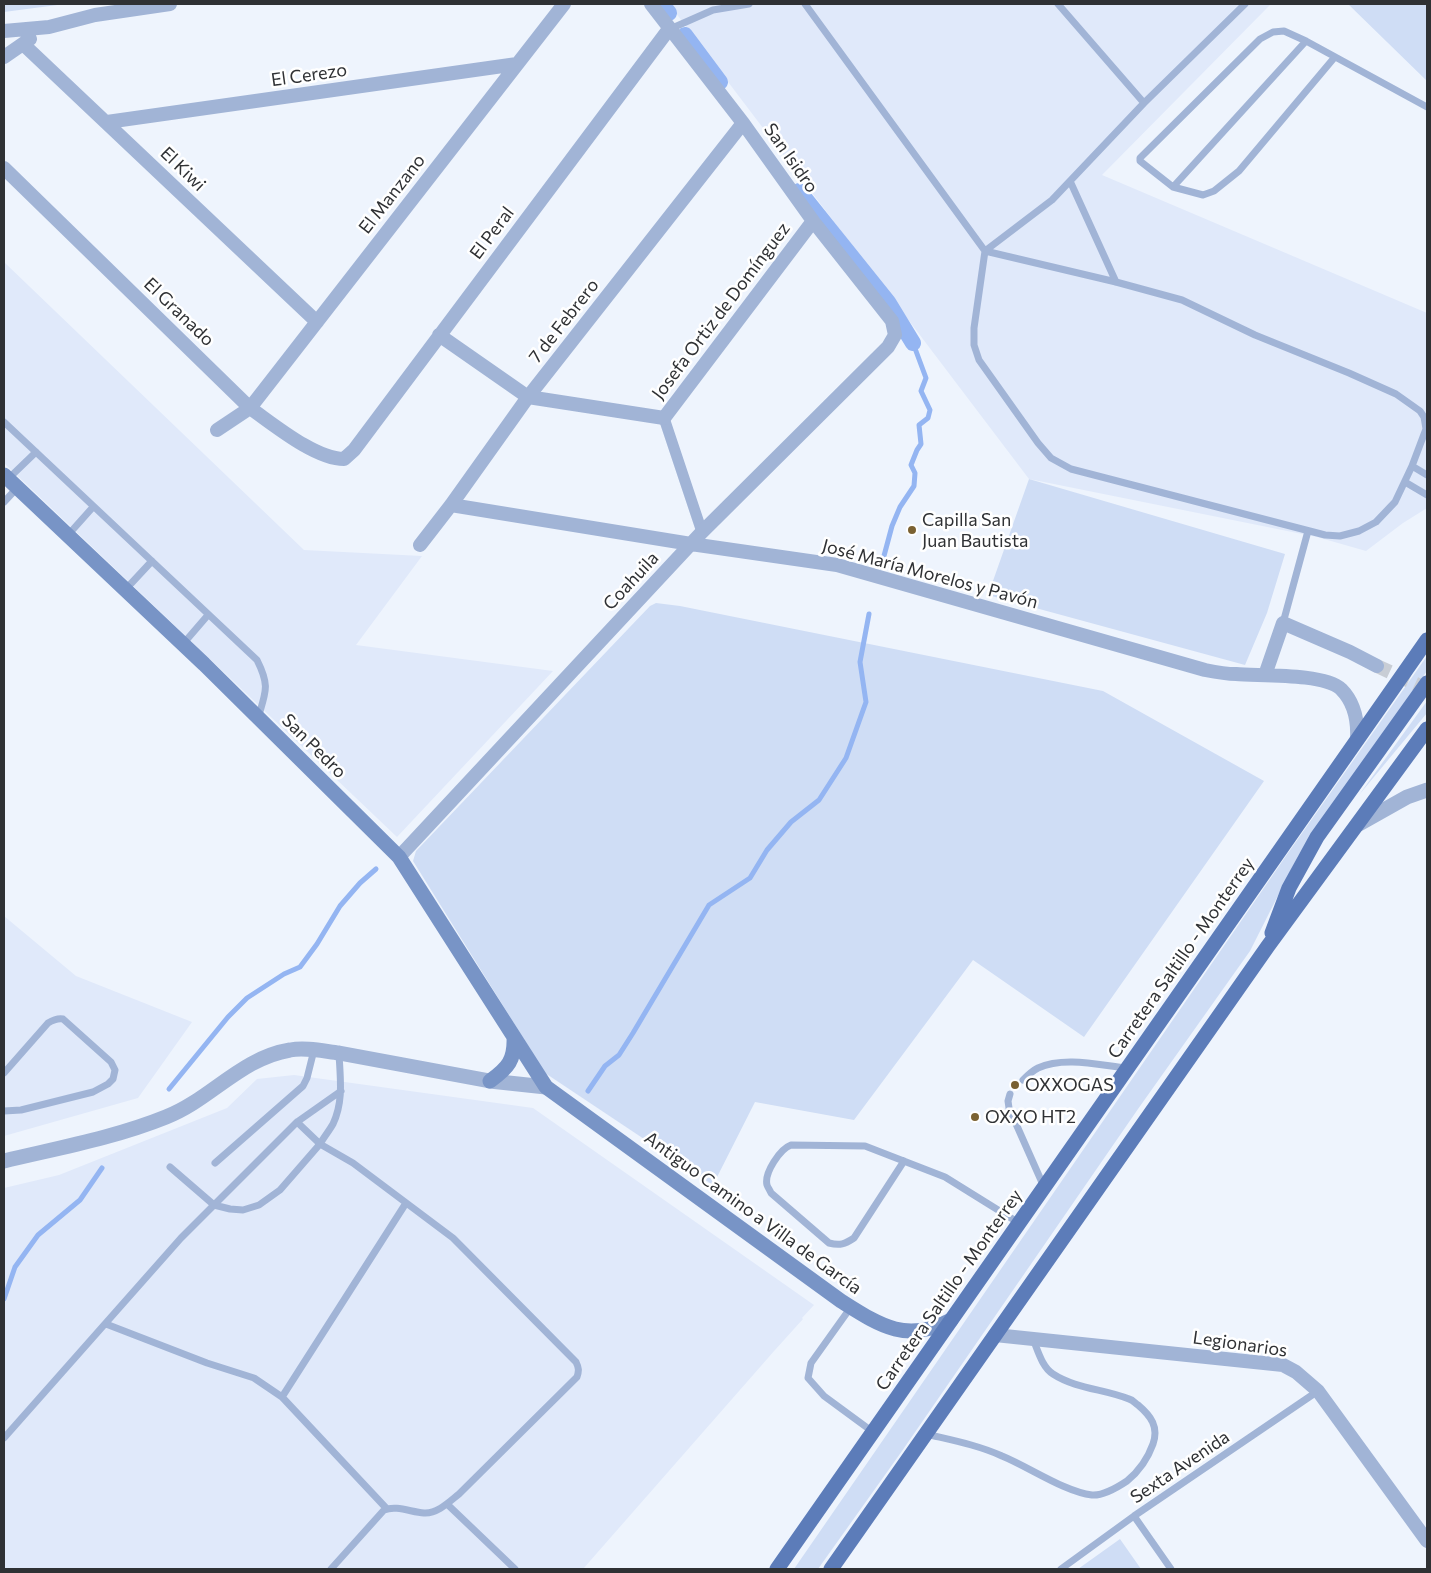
<!DOCTYPE html>
<meta charset="utf-8">
<style>
body{margin:0}
#map{position:relative;width:1431px;height:1573px;overflow:hidden;background:#eef4fd;font-family:Commissioner,sans-serif}
canvas{display:block}
.frame{position:absolute;inset:0;border:5px solid #2f3134;pointer-events:none}
</style>
<div id="map">
<canvas width="1431" height="1573"></canvas>
<div class="frame"></div>
</div>
<script>
const g = document.querySelector('canvas').getContext('2d');
g.lineJoin = 'round';
function fill(path, color) { g.fillStyle = color; g.fill(path, 'evenodd'); }
function stroke(path, color, width, dash) { g.strokeStyle = color; g.lineWidth = width; g.lineCap = dash ? 'butt' : 'round'; g.setLineDash(dash || []); g.stroke(path); }
function label(font, color, halo, rows, align = 'center') {
  g.font = font + ' Commissioner,sans-serif'; g.lineWidth = 5; g.setLineDash([]); g.textBaseline = 'middle'; g.strokeStyle = halo; g.fillStyle = color; for (const [text, x, y, turn = 0] of rows) {
    g.save(); g.translate(x, y); g.rotate((+turn || 0) * Math.PI / 180); g.textAlign = isNaN(turn) ? turn : align; if (halo) g.strokeText(text, 0, 0); g.fillText(text, 0, 0); g.restore();
  }
}
const built = new Path2D(`
 M669,4H1271L1102,175L1427,313V508L1403,523L1366,551L1317,537L1029,479Z
 M4,262L304,550L422,556L356,645L553,671L397,837L4,463Z
 M4,916L76,976L192,1022L138,1098L4,1136Z
 M294,1075L533,1108L814,1305L802,1318L803,1319L775,1350L583,1569H4V1188L59,1175L227,1108L257,1079Z`);
const green = new Path2D(`
 M4,4H65L4,12Z
 M1348,4H1427V81Z
 M1029,479L1285,554L1267,613L1245,665L988,595Z
 M656,603L680,606L1103,691L1264,781L1084,1037L973,960L854,1120L755,1102L713,1185L545,1073L413,861L416,851L650,606Z
 M1427,656V671L1329,808L1298,856L1250,951L1138,1109L902,1451L818,1569H794L1288,853Z
 M1427,701V713L1359,795Z
 M1120,1539L1141,1569H1078Z`);
const stream = new Path2D(`
 M881,567L892,526L900,507L914,486L915,473L911,465L917,450L921,444L919,425L928,418L930,410L921,391L926,378L913,343
 M169,1089L228,1017L247,998L284,974L300,967L317,944L340,906L360,883L376,869
 M588,1091L605,1066L619,1055L633,1033L709,905L750,878L767,850L791,822L819,800L846,758L866,702L860,662L869,614
 M4,1299L15,1267L38,1235L80,1200L102,1168`);
const canal = new Path2D(`
 M662,4L669,13
 M685,35L720,82
 M799,191L888,302L913,343`);
const minorTunnel = new Path2D(`
 M1377,666L1427,689`);
const service = new Path2D(`
 M805,4L985,251L1116,282L1182,300L1255,335L1349,373L1396,394L1420,411L1424,417L1426,429L1412,466L1395,502L1376,522L1359,531L1340,536L1325,535L1071,469L1051,458L1038,443L979,360L974,345V328L985,251L1052,200L1144,103L1245,4
 M1058,4L1144,103
 M670,29L713,10L749,4
 M1334,58L1239,171L1214,191L1203,195L1173,187L1140,161V158L1260,39L1273,32L1284,31L1306,41L1427,107
 M1070,181L1116,282
 M1173,187L1306,41
 M4,422L257,660C270,686 266,691 258,718
 M1412,466L1427,475
 M8,479L36,452
 M1405,482L1427,495
 M4,502L17,488
 M68,535L93,507
 M125,590L152,561
 M1283,623L1308,531
 M183,644L208,615
 M4,1073L48,1023C53,1020 57,1018 63,1019L111,1062L115,1070L113,1079L108,1084L93,1092L21,1110L4,1111
 M1023,1080C1027,1076 1032,1071 1038,1068C1064,1056 1099,1065 1127,1068
 M1010,1094L1008,1101L1009,1108L1044,1187
 M297,1122L341,1091
 M904,1161L854,1238C845,1244 840,1246 829,1243L771,1193C770,1190 768,1188 767,1185C764,1173 780,1149 791,1145L865,1146L945,1177L1019,1223
 M215,1163L303,1086L307,1078L314,1050
 M851,1307L811,1363L808,1378L824,1396L873,1432
 M106,1324L207,1363L254,1378L282,1397L387,1509
 M282,1397L406,1203
 M926,1434C951,1440 978,1445 1002,1456C1029,1467 1065,1492 1092,1495C1104,1496 1118,1487 1127,1481C1138,1472 1148,1458 1153,1444C1159,1427 1151,1416 1138,1405C1135,1403 1133,1400 1129,1399C1105,1389 1076,1389 1053,1374C1042,1367 1038,1351 1033,1339
 M4,1438L181,1238L297,1122L320,1144L280,1190L259,1205L243,1210L230,1209L214,1205L170,1167
 M447,1504L515,1569
 M1134,1516L1171,1569
 M331,1569L384,1510C396,1505 411,1512 424,1513C437,1514 449,1502 459,1494L577,1377C579,1371 579,1368 576,1362L453,1238L353,1163L320,1144C324,1137 329,1131 333,1124C344,1101 340,1077 339,1053
 M1061,1569L1134,1516L1318,1391`);
const pedestrian = new Path2D(`
 M664,418L702,532`);
const minor = new Path2D(`
 M4,31L49,27L95,15L170,4
 M23,44L317,322
 M4,57L30,39
 M107,122L517,64
 M4,168L250,408C273,424 315,459 344,459L354,450L669,29
 M439,335L528,397L664,418L813,221
 M217,430L250,408L564,4
 M451,505L691,544L837,565L1205,670C1215,672 1225,674 1236,674C1260,676 1324,673 1341,689C1354,702 1358,721 1357,739
 M420,545L451,505L528,397L743,123
 M1265,675L1283,623L1350,652L1377,666
 M399,857L702,532L888,347L895,335L892,321L813,221L743,123L651,4
 M995,1335L1283,1365L1296,1372L1318,1391L1427,1541`);
const tertiary = new Path2D(`
 M1359,824L1407,797L1427,790
 M4,1161C58,1148 114,1138 166,1117C210,1100 241,1058 290,1050C305,1047 323,1051 339,1053L490,1081L546,1087`);
const secondary = new Path2D(`
 M4,475L204,664L399,857L546,1087L841,1301C879,1325 906,1344 951,1320
 M490,1081C508,1068 515,1060 514,1037`);
const primary = new Path2D(`
 M1272,933L1289,888L1317,837L1427,683
 M777,1569L1427,640
 M831,1569L1268,946L1427,729`);
const markers = [
 [912,530,5,"#7a6132"],
 [1015,1085,5,"#7a6132"],
 [975,1117,5,"#7a6132"]
];
const streetNames = [
 ["El Cerezo",309,75,-8],
 ["San Isidro",791,158,55],
 ["El Kiwi",183,169,44],
 ["El Manzano",392,194,-52],
 ["El Peral",492,233,-53],
 ["Josefa Ortiz de Domínguez",721,311,-53],
 ["El Granado",179,312,44],
 ["7 de Febrero",564,321,-52],
 ["José María Morelos y Pavón",930,574,15],
 ["Coahuila",631,581,-47],
 ["San Pedro",314,746,45],
 ["Carretera Saltillo - Monterrey",1181,958,-55],
 ["Antiguo Camino a Villa de García",753,1213,36],
 ["Carretera Saltillo - Monterrey",949,1290,-55],
 ["Legionarios",1240,1344,8],
 ["Sexta Avenida",1180,1467,-34]
];
const poiNames = [
 ["Capilla San",922,520],
 ["Juan Bautista",922,541],
 ["OXXOGAS",1025,1085],
 ["OXXO HT2",985,1117]
];
fill(built, '#e0e9fa');
fill(green, '#cfddf5');
stroke(stream, '#94b5f2', 5);
stroke(canal, '#94b5f2', 16);
stroke(minorTunnel, '#c8cdd5', 14, [14, 7]);
stroke(service, '#a1b4d6', 7);
stroke(pedestrian, '#a1b4d6', 11);
stroke(minor, '#a1b4d6', 14);
stroke(tertiary, '#a1b4d6', 15);
stroke(secondary, '#7894c6', 15);
stroke(primary, '#5c7cb9', 15);
for (const [x, y, r, color] of markers) { const dot = new Path2D(); dot.arc(x, y, r, 0, 2 * Math.PI); g.fillStyle = color; g.fill(dot); stroke(dot, '#fff', 2); }
label('18px', '#2f3134', '#fff', streetNames);
label('18px', '#2f3134', '#fff', poiNames, 'left');
</script>
